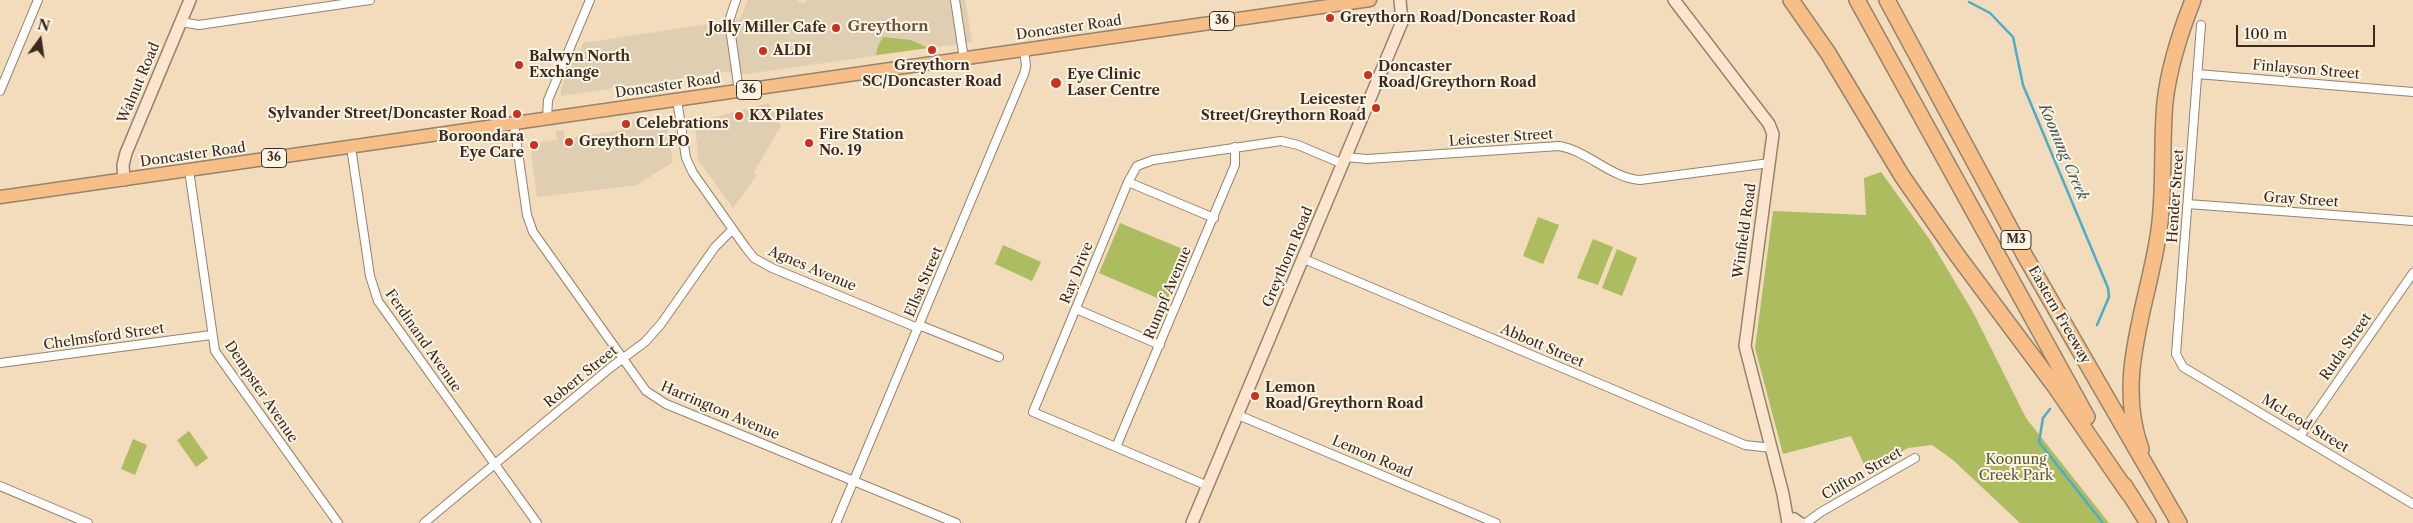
<!DOCTYPE html>
<style>
body{margin:0}
#map{position:relative;width:2413px;height:523px;overflow:hidden;background:#f2dcbc;font-family:"Libre Caslon Text",serif}
canvas{display:block}
.north{position:absolute;left:15px;top:15px;width:50px;height:50px;-webkit-text-stroke:4px #fcf5e5;paint-order:stroke;rotate:14deg;font-size:14px;font-weight:700;line-height:20px;text-align:center;color:#3b2a1e}
.north::after{content:'';display:block;margin:auto;width:18px;height:22px;background:#3b2a1e;clip-path:polygon(50% 0,100% 100%,50% 72%,0 100%)}
.scale{position:absolute;left:2236px;top:25px;width:139px;height:22px;box-sizing:border-box;border:2px solid #3b2a1e;border-top:0;padding-left:6px;font-size:15px;line-height:18px;white-space:nowrap;color:#3b2a1e;-webkit-text-stroke:4px #fcf5e5;paint-order:stroke}
</style>
<div id="map">
<canvas width="2413" height="523"></canvas>
<div class="north">N</div>
<div class="scale">100 m</div>
</div>
<script>
const g = document.querySelector('canvas').getContext('2d');
g.lineJoin = 'round';
function fill(path, color) { g.fillStyle = color; g.fill(path, 'evenodd'); }
function stroke(path, color, width, dash) { g.strokeStyle = color; g.lineWidth = width; g.lineCap = dash ? 'butt' : 'round'; g.setLineDash(dash || []); g.stroke(path); }
function label(font, color, halo, rows, align = 'center') {
  g.font = font + ' "Libre Caslon Text",serif'; g.lineWidth = 4; g.setLineDash([]); g.textBaseline = 'middle'; g.strokeStyle = halo; g.fillStyle = color; for (const [text, x, y, turn = 0] of rows) {
    g.save(); g.translate(x, y); g.rotate((+turn || 0) * Math.PI / 180); g.textAlign = isNaN(turn) ? turn : align; if (halo) g.strokeText(text, 0, 0); g.fillText(text, 0, 0); g.restore();
  }
}
const built = new Path2D(`
 M748,0H796L805,4L807,0H965L972,42L747,74L724,72L561,96V89L575,55L578,56L583,43L740,19Z
 M769,103L781,126L754,172L757,175L733,208L698,160L695,122Z
 M637,120L639,131L640,128L667,124L673,162L637,185L537,197L530,144L557,140L556,131L563,130L565,139L622,130L621,122Z`);
const green = new Path2D(`
 M883,37L911,40L928,48L876,55L878,46Z
 M1881,172L1930,240L1974,314L2026,418L2109,523H2020L1953,460L1932,445L1908,448L1867,471L1851,436L1783,454L1755,348L1773,211L1866,215L1864,178Z
 M1538,217L1559,225L1543,264L1523,256Z
 M1120,223L1190,252L1169,303L1099,273Z
 M1593,239L1613,247L1598,285L1577,278Z
 M1003,245L1041,262L1032,281L995,264Z
 M1617,249L1637,258L1622,296L1602,288Z
 M189,431L208,458L196,467L177,440Z
 M133,439L147,445L135,475L121,469Z`);
const stream = new Path2D(`
 M1969,2L1990,13L2013,37L2023,85L2108,288L2109,297L2097,325
 M2050,409L2043,418L2039,442L2103,523`);
const street = new Path2D(`
 M736,0L729,21L739,91
 M955,0L964,59
 M181,22L199,25L370,0
 M2201,25L2176,354L2183,367L2413,504
 M2197,74L2413,92
 M0,91L38,0
 M677,100L686,158L693,173L746,248L754,258L772,268L913,326L924,327L999,357
 M547,119L548,100L590,0
 M514,124L527,215L533,232L646,391L666,404L956,523
 M351,147L370,276L378,301L537,523
 M1346,157L1367,159L1559,146C1588,151 1611,178 1640,180L1770,163
 M189,170L215,351L338,523
 M1128,182L1214,218
 M2188,204L2413,221
 M1304,259L1745,445L1772,448
 M1076,309L1160,345
 M0,363L211,335
 M1238,415L1496,523
 M2300,436L2413,273
 M1116,447L1235,165V147
 M0,486L88,523
 M1208,486L1033,412L1128,182L1137,166L1153,160L1281,141L1298,145L1343,164
 M424,523L610,368L645,342L661,324L715,247L732,230
 M836,523L1024,74L1026,66L1024,50
 M1806,523L1821,512L1915,458`);
const secondary = new Path2D(`
 M1674,0L1769,124L1773,134L1745,346L1783,494L1788,523
 M124,180L123,165L126,153L190,0
 M1192,523L1402,22L1400,0
 M1789,523L1794,519L1800,523`);
const primary = new Path2D(`
 M0,197L1370,0`);
const highway = new Path2D(`
 M1791,0L1828,53L1902,176L1957,255L2054,385L2129,494
 M1857,0L2087,417
 M1887,0L2025,256L2179,523
 M2141,449C2114,376 2149,303 2159,230C2165,188 2161,144 2165,102C2169,66 2180,33 2193,0
 M2124,485L2148,523`);
const markers = [
 [1330,18,5,"#c8321e"],
 [836,28,5,"#c8321e"],
 [932,50,5,"#c8321e"],
 [763,51,5,"#c8321e"],
 [519,65,5,"#c8321e"],
 [1368,75,5,"#c8321e"],
 [1056,83,6,"#c8321e"],
 [1376,108,5,"#c8321e"],
 [517,114,5,"#c8321e"],
 [739,116,5,"#c8321e"],
 [626,124,5,"#c8321e"],
 [569,142,5,"#c8321e"],
 [809,143,5,"#c8321e"],
 [534,145,5,"#c8321e"],
 [1255,396,5,"#c8321e"]
];
const shields = [
 [1222,21,25],
 [749,90,25],
 [274,158,25],
 [2016,240,30]
];
const shieldNames = [
 ["36",1222,21],
 ["36",749,90],
 ["36",274,158],
 ["M3",2016,240]
];
const poiNames = [
 ["Greythorn Road/Doncaster Road",1340,18],
 ["Jolly Miller Cafe",826,28,"right"],
 ["ALDI",773,51],
 ["Balwyn North",529,57],
 ["Exchange",529,73],
 ["Greythorn",932,66,"center"],
 ["SC/Doncaster Road",932,82,"center"],
 ["Doncaster",1378,67],
 ["Road/Greythorn Road",1378,83],
 ["Eye Clinic",1067,75],
 ["Laser Centre",1067,91],
 ["Leicester",1366,100,"right"],
 ["Street/Greythorn Road",1366,116,"right"],
 ["Sylvander Street/Doncaster Road",507,114,"right"],
 ["KX Pilates",749,116],
 ["Celebrations",636,124],
 ["Fire Station",819,135],
 ["No. 19",819,151],
 ["Boroondara",524,137,"right"],
 ["Eye Care",524,153,"right"],
 ["Greythorn LPO",579,142],
 ["Lemon",1265,388],
 ["Road/Greythorn Road",1265,404]
];
const streetNames = [
 ["Doncaster Road",1069,28,-8],
 ["Finlayson Street",2306,70,5],
 ["Walnut Road",139,83,-67],
 ["Doncaster Road",668,86,-8],
 ["Leicester Street",1501,138,-4],
 ["Doncaster Road",193,155,-8],
 ["Hender Street",2176,196,-86],
 ["Gray Street",2301,200,4],
 ["Winfield Road",1745,231,-82],
 ["Greythorn Road",1288,257,-67],
 ["Agnes Avenue",812,269,23],
 ["Ray Drive",1077,273,-68],
 ["Ellsa Street",924,282,-67],
 ["Rumpf Avenue",1168,293,-67],
 ["Eastern Freeway",2059,315,60],
 ["Chelmsford Street",104,337,-8],
 ["Ferdinand Avenue",423,341,55],
 ["Abbott Street",1542,346,23],
 ["Ruda Street",2346,347,-55],
 ["Robert Street",581,377,-39],
 ["Dempster Avenue",261,392,56],
 ["Harrington Avenue",720,411,23],
 ["McLeod Street",2305,424,31],
 ["Lemon Road",1372,457,23],
 ["Clifton Street",1862,474,-30]
];
const parkNames = [
 ["Koonung",2016,460],
 ["Creek Park",2016,476]
];
const neighbourhoodNames = [
 ["Greythorn",888,27]
];
const waterNames = [
 ["Koonung Creek",2063,152,67]
];
fill(built, '#dfceb1');
fill(green, '#acbc5f');
stroke(stream, '#4badca', 2.5);
stroke(street, '#96836d', 10);
stroke(secondary, '#96836d', 14);
stroke(primary, '#96836d', 15);
stroke(highway, '#96836d', 18);
stroke(street, '#fff', 8);
stroke(secondary, '#fce5cf', 11);
stroke(primary, '#f7be87', 12);
stroke(highway, '#f7be87', 15);
for (const [x, y, r, color] of markers) { const dot = new Path2D(); dot.arc(x, y, r, 0, 2 * Math.PI); g.fillStyle = color; g.fill(dot); stroke(dot, '#fcf5e5', 2); }
for (const [x, y, w] of shields) { const box = new Path2D(); box.roundRect(x - w / 2, y - 9.5, w, 19, 4); g.fillStyle = '#fcf5e5'; g.fill(box); stroke(box, '#3b2a1e', 1); }
label('bold 12px', '#3b2a1e', null, shieldNames);
label('bold 14px', '#3b2a1e', '#fcf5e5', poiNames, 'left');
label('14px', '#3b2a1e', '#fcf5e5', streetNames);
label('14px', '#5d5632', '#fcf5e5', parkNames);
label('bold 15px', '#69533d', '#fcf5e5', neighbourhoodNames);
label('italic 15px', '#41585a', '#fcf5e5', waterNames);
</script>
